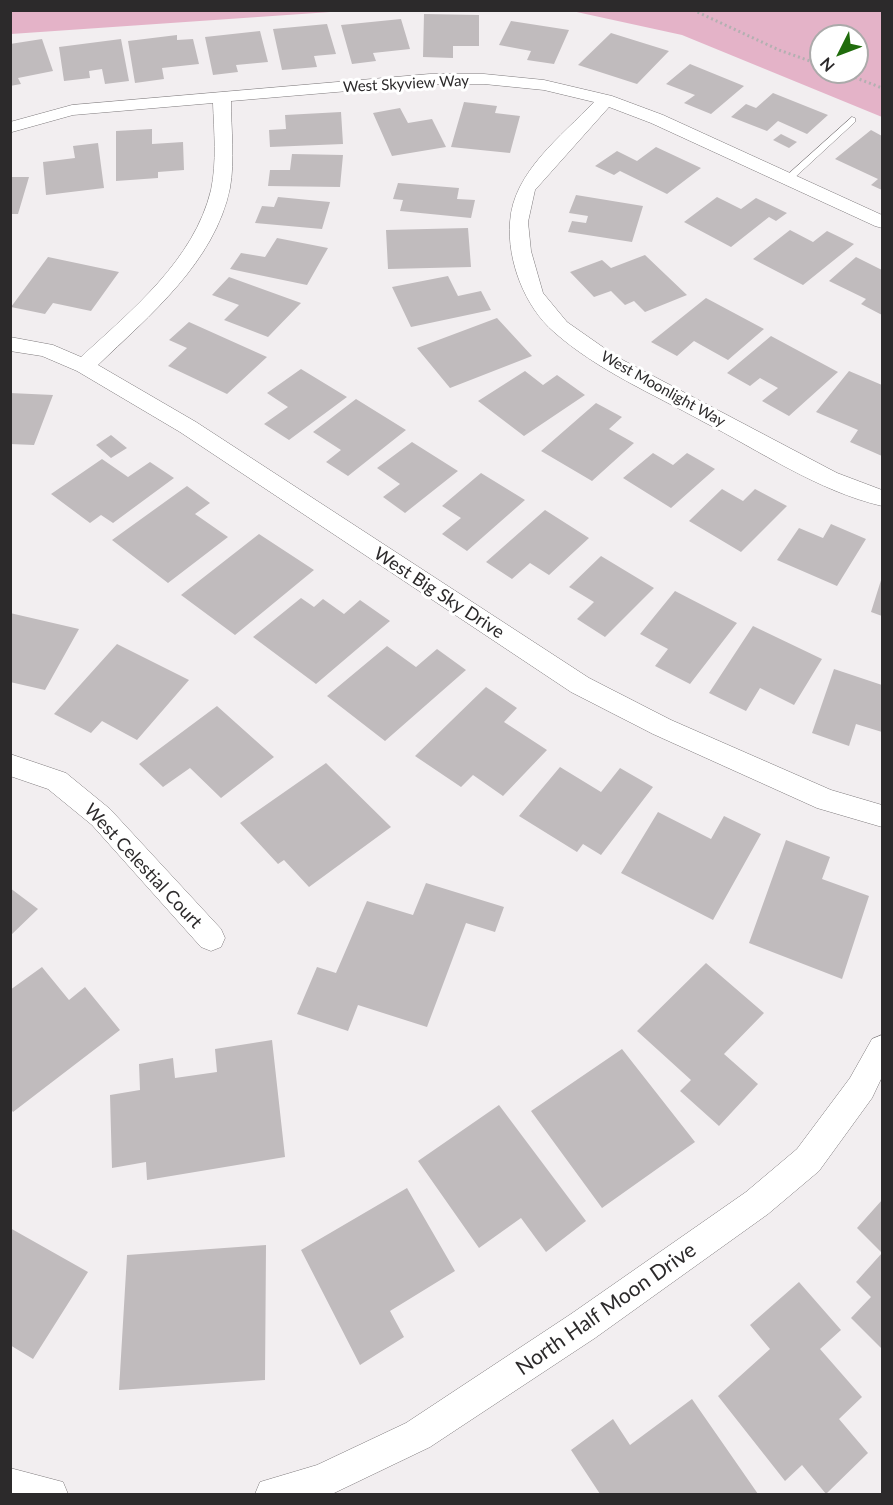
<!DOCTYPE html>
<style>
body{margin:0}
#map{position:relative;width:893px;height:1505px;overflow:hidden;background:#f2eef0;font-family:Lato,sans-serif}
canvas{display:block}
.frame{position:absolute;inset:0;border:12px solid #2c2a2b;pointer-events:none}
.north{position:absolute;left:809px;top:24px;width:60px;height:60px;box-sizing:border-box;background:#fff;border:2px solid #abaaaa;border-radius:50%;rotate:228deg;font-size:16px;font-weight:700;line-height:24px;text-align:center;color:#2c2a2b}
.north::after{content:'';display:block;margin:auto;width:21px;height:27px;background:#206c0c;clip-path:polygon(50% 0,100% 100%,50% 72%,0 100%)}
</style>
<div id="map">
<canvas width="893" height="1505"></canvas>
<div class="frame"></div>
<div class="north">N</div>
</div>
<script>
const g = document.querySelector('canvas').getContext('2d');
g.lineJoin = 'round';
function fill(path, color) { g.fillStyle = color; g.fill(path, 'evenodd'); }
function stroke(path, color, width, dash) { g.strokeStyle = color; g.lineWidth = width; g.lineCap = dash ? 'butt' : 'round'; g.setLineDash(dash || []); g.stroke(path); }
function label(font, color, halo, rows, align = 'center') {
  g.font = font + ' Lato,sans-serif'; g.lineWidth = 6; g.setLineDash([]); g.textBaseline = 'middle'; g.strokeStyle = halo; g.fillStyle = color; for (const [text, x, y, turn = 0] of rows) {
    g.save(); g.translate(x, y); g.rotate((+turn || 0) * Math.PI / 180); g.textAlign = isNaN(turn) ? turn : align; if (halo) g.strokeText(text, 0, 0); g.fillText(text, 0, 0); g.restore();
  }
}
const green = new Path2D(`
 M11,10H345V11L11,34Z
 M572,11H882V117L682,35ZM821,36H857V72H821Z`);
const building = new Path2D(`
 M424,14L479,15V46H453V58L423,57Z
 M401,19L410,49L373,53L376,61L352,64L341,25Z
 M511,21L569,30L554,64L527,60L531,51L499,45Z
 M327,24L336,54L314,56L317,67L282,70L273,29Z
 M260,31L268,62L236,65L238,72L213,75L205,37Z
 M611,33L669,51L637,84L578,65Z
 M177,35V40L193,39L199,64L162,68L164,79L135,83L128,41Z
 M42,39L53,71L18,78L21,84L10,86V44Z
 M121,39L129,81L105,84L102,69L89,71L90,78L64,81L59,47Z
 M690,64L744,86L711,114L684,103L695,95L666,84Z
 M773,93L828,115L807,134L778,121L767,131L731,117L746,104L756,108Z
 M464,102L497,106L495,113L520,116L510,153L451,147Z
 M400,108L408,123L432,119L446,147L392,156L373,113Z
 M341,112L343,144L270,147L269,130L286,129L285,115Z
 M152,129V144L183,142L184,170L158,172V178L116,181V131Z
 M871,130L882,136V190L871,185L878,179L835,159Z
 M781,134L797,142L789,148L773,140Z
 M98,143L104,188L46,195L43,162L75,158L73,146Z
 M656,147L701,168L667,194L620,171L614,175L595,166L617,151L637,161Z
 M292,154L343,155L340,187L268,186L270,170H290Z
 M10,177H29L18,214H10Z
 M398,183L459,188L457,199L475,200L471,218L400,211L403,200L393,199Z
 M576,195L643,206L632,242L568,232L572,221L586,223L588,216L569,213Z
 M278,197L330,202L322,229L255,223L262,206L274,207Z
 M717,197L741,209L756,198L787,213L776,221L769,217L731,247L684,222Z
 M468,228L471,267L388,269L386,230Z
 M790,230L813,242L827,231L854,244L803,285L753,259Z
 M277,238L328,248L307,285L230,269L241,253L265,257Z
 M645,255L687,295L645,312L634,301L625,305L611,291L594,297L570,272L602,260L611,268Z
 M48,257L119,272L91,311L53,303L45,314L11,307Z
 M856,257L882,270V315L861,304L866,299L829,281Z
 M448,276L458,296L481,291L491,310L411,327L392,287Z
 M229,277L301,303L268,337L224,320L239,305L212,295Z
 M706,298L764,329L728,360L694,341L677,356L651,342Z
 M497,318L532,356L450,388L417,348Z
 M189,322L267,357L227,394L168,366L187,348L169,340Z
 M771,336L838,372L789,416L762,401L778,388L760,378L750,386L727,373Z
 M301,369L347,397L289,440L264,424L288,407L267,393Z
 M525,371L543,385L557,375L585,395L524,436L478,401Z
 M849,371L882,385V456L850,442L858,430L816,412Z
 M10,393L53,395L34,445L10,444Z
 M356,399L406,430L348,476L326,462L341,450L313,432Z
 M596,403L622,417L609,429L634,443L592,481L541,451Z
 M111,435L127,448L111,458L96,445Z
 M412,442L458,471L405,513L383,497L400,484L377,468Z
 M653,453L673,465L687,453L715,469L671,508L623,478Z
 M102,459L128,477L150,462L174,478L113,523L101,515L90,523L51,494Z
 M481,473L525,500L467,551L442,534L461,518L442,506Z
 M187,486L210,503L195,514L228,537L168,583L112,540Z
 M722,489L743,501L755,489L787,506L741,552L689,521Z
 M545,510L589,538L549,575L530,563L512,579L486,562Z
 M831,524L866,539L837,586L777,560L799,528L823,538Z
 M259,534L314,570L235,635L181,595Z
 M601,556L654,588L605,637L577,619L594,602L569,587Z
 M882,577V616L871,612Z
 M675,591L737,623L690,684L655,666L668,649L640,634Z
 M301,598L314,607L323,599L344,614L360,600L390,621L316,684L253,637Z
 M10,613L79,629L45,690L10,682Z
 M753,626L822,659L794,705L760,688L746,711L709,693Z
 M117,644L189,680L137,740L102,721L91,733L54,714Z
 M387,646L416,667L437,649L466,670L385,741L327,696Z
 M834,669L882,685V732L856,724L849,746L812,733Z
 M486,687L517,708L504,722L547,750L503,796L473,775L461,787L415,756Z
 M217,706L274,757L221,798L190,768L163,787L139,764Z
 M326,763L391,827L309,887L284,860L278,864L240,823Z
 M560,767L601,792L620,768L653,787L601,855L583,844L577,852L519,816Z
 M658,812L711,839L724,816L761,834L713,920L621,873Z
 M786,840L830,857L822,879L869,896L842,979L749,943Z
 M426,883L504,907L495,932L466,923L427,1027L358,1005L348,1031L297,1014L317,967L336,973L367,901L413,915Z
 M10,888L38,909L10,936Z
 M706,963L764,1013L724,1054L758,1084L719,1126L680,1091L691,1080L637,1031Z
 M42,967L69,1000L85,987L120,1030L13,1112L10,1108V990Z
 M272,1040L285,1157L147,1180L146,1162L112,1168L110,1095L140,1090L139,1064L173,1058L175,1078L217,1072L215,1049Z
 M622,1049L695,1142L602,1208L531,1111Z
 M499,1105L586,1221L546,1252L521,1218L479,1248L418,1161Z
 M407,1188L455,1271L390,1311L404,1337L360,1365L301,1250Z
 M882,1200V1253L857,1228Z
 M10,1228L88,1272L33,1359L10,1345Z
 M266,1245L265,1380L119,1390L127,1255Z
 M882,1253V1349L851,1318L871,1297L856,1282Z
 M799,1282L841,1330L820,1349L862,1397L839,1419L868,1453L826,1494L802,1465L785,1481L718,1396L770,1349L750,1325Z
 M692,1399L758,1494H600L571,1450L613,1419L630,1445Z`);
const path = new Path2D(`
 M693,10L779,50L821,65
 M841,72L882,88`);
const service = new Path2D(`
 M852,117L855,118V122L791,181H785V177Z`);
const minor = new Path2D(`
 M430,74H484L544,80L612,96L663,115L882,215V228L875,226L651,123L609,107L535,190L528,222L531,251L543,293L567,322L617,357L837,473L882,490V506C818,491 760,451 702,421C653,394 597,370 554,332C525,307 507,261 510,222C513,172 562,136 594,102L544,90L484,84H430L231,101C231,130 235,160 230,188C215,262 149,316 98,365L196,422L589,678L671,720L831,790L882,805V827L817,808L653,734L571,692L180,432L77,371L42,356L10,351V337L53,345L81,357C132,310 194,260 211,190C217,162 214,131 213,103L73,115L12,132L10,122L72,105Z
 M10,754L66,773L110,809L221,929L225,938L221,947L211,951L201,947L92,825L48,789L10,776Z
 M882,1035V1077L872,1098L819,1171L768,1214L595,1338L430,1447L332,1494H255L260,1482L317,1465L406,1423L571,1314L746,1192L797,1149L850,1078L872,1039Z
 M10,1468L63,1482L68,1494H10Z`);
const farStreetnames = [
 ["West Skyview Way",406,84,-3],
 ["West Moonlight Way",663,389,29]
];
const streetNames = [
 ["West Big Sky Drive",439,593,33],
 ["West Celestial Court",143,866,47]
];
const nearStreetnames = [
 ["North Half Moon Drive",606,1309,-35]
];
fill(green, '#e4b3c8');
fill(building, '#c0bbbd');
stroke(service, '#7e7a7c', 1);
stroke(minor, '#7e7a7c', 1);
stroke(path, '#b3b0b1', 3, [2, 3]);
fill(service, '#fff');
fill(minor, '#fff');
label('15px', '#2c2a2b', '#fff', farStreetnames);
label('18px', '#2c2a2b', '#fff', streetNames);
label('21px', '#2c2a2b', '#fff', nearStreetnames);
</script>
